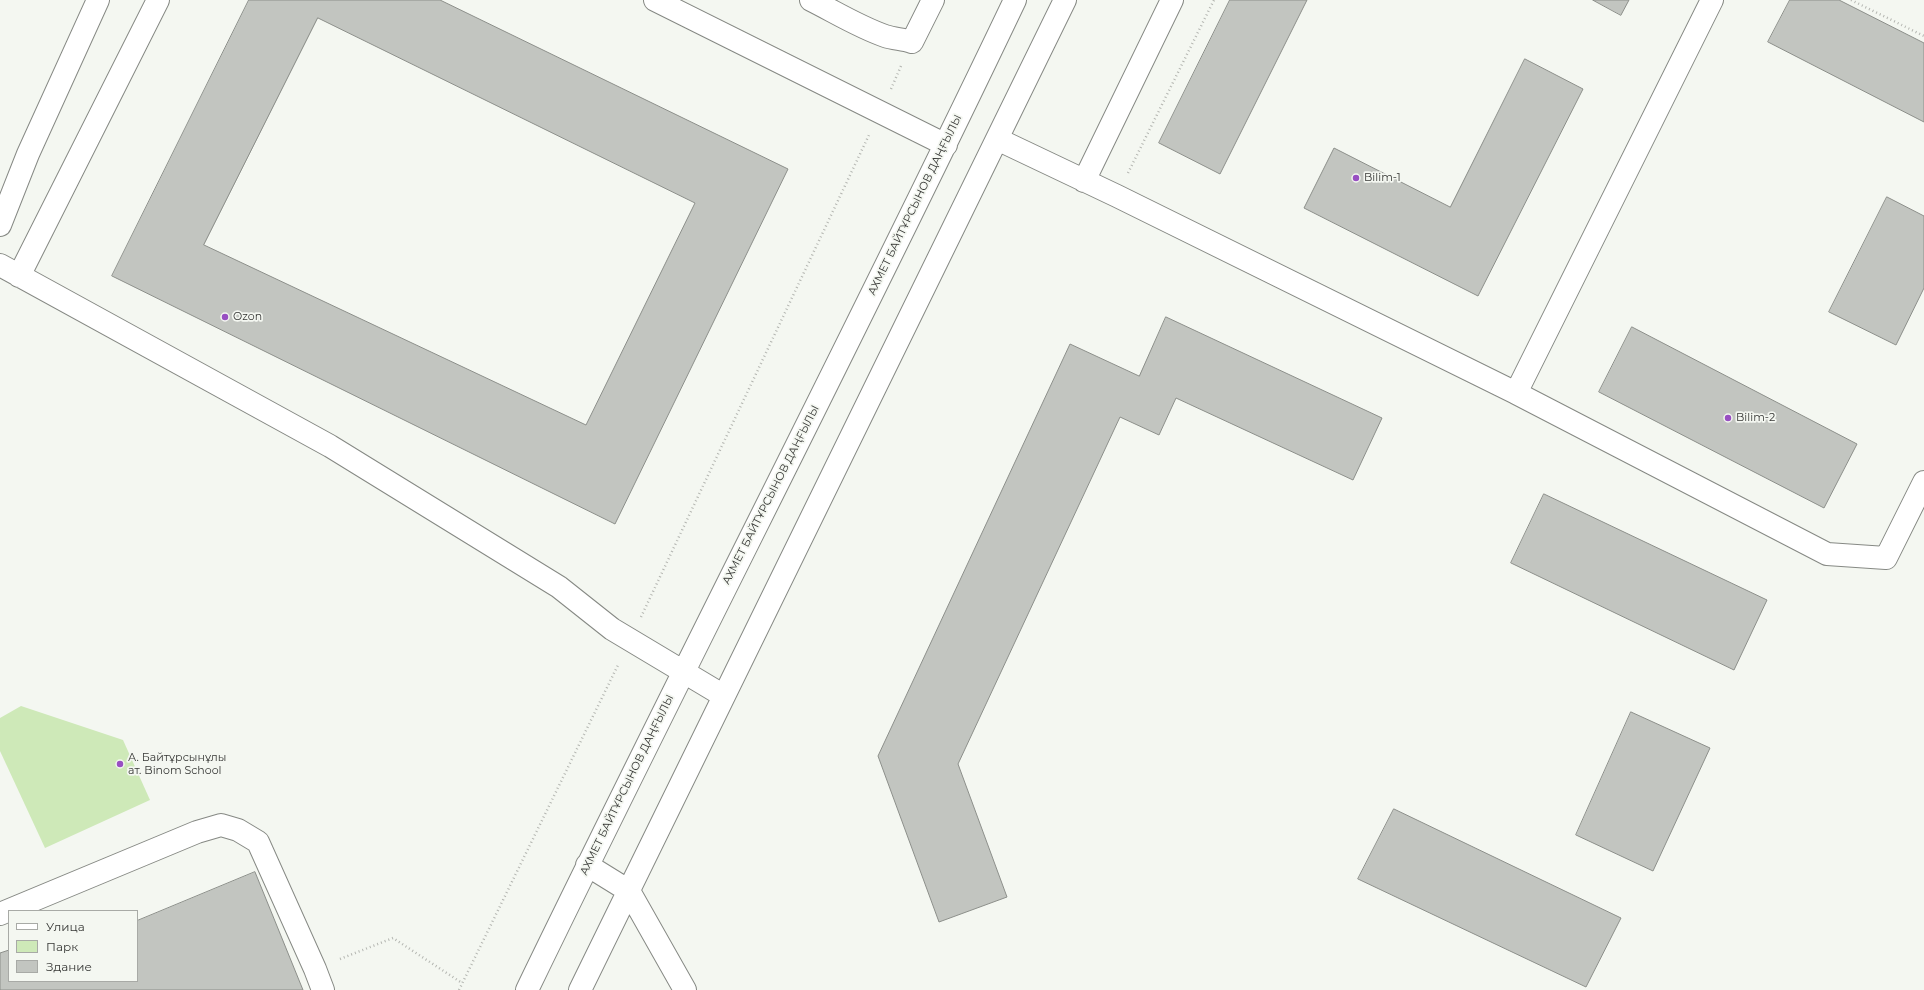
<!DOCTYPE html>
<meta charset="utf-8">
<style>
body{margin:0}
#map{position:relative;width:1924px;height:990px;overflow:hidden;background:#f4f7f1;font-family:Montserrat,sans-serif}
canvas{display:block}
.legend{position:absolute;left:8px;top:910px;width:130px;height:72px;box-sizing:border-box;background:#f4f7f1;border:1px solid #a8aaa6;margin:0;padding:5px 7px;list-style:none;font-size:12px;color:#363735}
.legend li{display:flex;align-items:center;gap:8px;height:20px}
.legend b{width:20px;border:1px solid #a8aaa6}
</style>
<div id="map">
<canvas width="1924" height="990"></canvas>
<ul class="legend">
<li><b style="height:5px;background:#fff"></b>Улица</li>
<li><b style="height:11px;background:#cee9b8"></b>Парк</li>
<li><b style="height:11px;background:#c2c5c0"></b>Здание</li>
</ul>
</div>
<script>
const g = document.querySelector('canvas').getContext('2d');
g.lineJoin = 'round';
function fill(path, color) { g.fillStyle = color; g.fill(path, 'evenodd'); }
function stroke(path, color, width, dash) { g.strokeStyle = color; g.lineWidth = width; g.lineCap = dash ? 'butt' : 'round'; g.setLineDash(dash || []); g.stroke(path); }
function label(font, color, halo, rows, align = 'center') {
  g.font = font + ' Montserrat,sans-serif'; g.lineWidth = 3.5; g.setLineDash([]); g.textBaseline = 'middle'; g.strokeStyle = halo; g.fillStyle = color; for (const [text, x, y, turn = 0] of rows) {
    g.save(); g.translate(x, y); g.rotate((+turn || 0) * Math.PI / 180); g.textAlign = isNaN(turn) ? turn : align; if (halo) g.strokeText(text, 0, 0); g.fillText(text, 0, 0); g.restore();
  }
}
const green = new Path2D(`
 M21,706L123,740L150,800L45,848L0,751V718Z`);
const building = new Path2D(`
 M249,0H440L788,169L615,524L112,276ZM318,18L695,203L586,425L204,245Z
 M1230,0H1307L1220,174L1159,143Z
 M1593,0H1629L1621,15Z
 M1790,0H1839L1924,43V122L1768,42Z
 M1525,59L1583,89L1478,296L1304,208L1334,148L1450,207Z
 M1887,197L1924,216V288L1896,345L1829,312Z
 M1166,317L1382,418L1353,480L1176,398L1159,435L1120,417L958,764L1007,897L939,922L878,756L1070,344L1139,376Z
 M1632,327L1857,444L1824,508L1599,392Z
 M1544,494L1767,600L1734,670L1511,563Z
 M1631,712L1710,748L1653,871L1576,835Z
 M1394,809L1621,918L1586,987L1358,879Z
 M255,872L303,990H0V953L9,950V981H137V921Z`);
const path = new Path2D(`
 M1851,0L1924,36
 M891,89L901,66
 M1128,173L1214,0
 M641,617L869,135
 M340,959L393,938L462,983
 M459,990L619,663`);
const minor = new Path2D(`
 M655,0L946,145
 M811,0C835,12 859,27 885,36C894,39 903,39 912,42L933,0
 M997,139L1117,196L1516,393L1712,0
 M1084,181L1172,0
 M0,225L28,154L98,0
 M0,265L330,446L559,587L612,629L724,696
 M19,276L158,0
 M1516,393L1827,554L1886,558L1924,482
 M587,865L629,891L685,990
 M0,914L197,832L221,825L238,830L258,842L315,969L323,990
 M527,990C687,659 857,332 1015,0
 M580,990L1065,0`);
const markers = [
 [1356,178,4,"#984fc2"],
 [225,317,4,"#984fc2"],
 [1728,418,4,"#984fc2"],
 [120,764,4,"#984fc2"]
];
const poiNames = [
 ["Bilim-1",1364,178],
 ["Ozon",233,317],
 ["Bilim-2",1736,418],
 ["А. Байтұрсынұлы",128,758],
 ["ат. Binom School",128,771]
];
const streetNames = [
 ["АХМЕТ БАЙТҰРСЫНОВ ДАҢҒЫЛЫ",915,205,-64],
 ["АХМЕТ БАЙТҰРСЫНОВ ДАҢҒЫЛЫ",771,495,-63],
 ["АХМЕТ БАЙТҰРСЫНОВ ДАҢҒЫЛЫ",627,785,-64]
];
fill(green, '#cee9b8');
fill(building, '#c2c5c0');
stroke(building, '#8c8f8a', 1);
stroke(minor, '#868984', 24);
stroke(path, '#b4b6b1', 2.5, [1, 3]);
stroke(minor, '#fff', 22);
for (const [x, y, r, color] of markers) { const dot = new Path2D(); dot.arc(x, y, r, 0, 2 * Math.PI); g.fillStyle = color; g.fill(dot); stroke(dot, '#f4f7f1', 1.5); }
label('11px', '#363735', '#f4f7f1', poiNames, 'left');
label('11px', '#363735', '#f4f7f1', streetNames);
</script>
